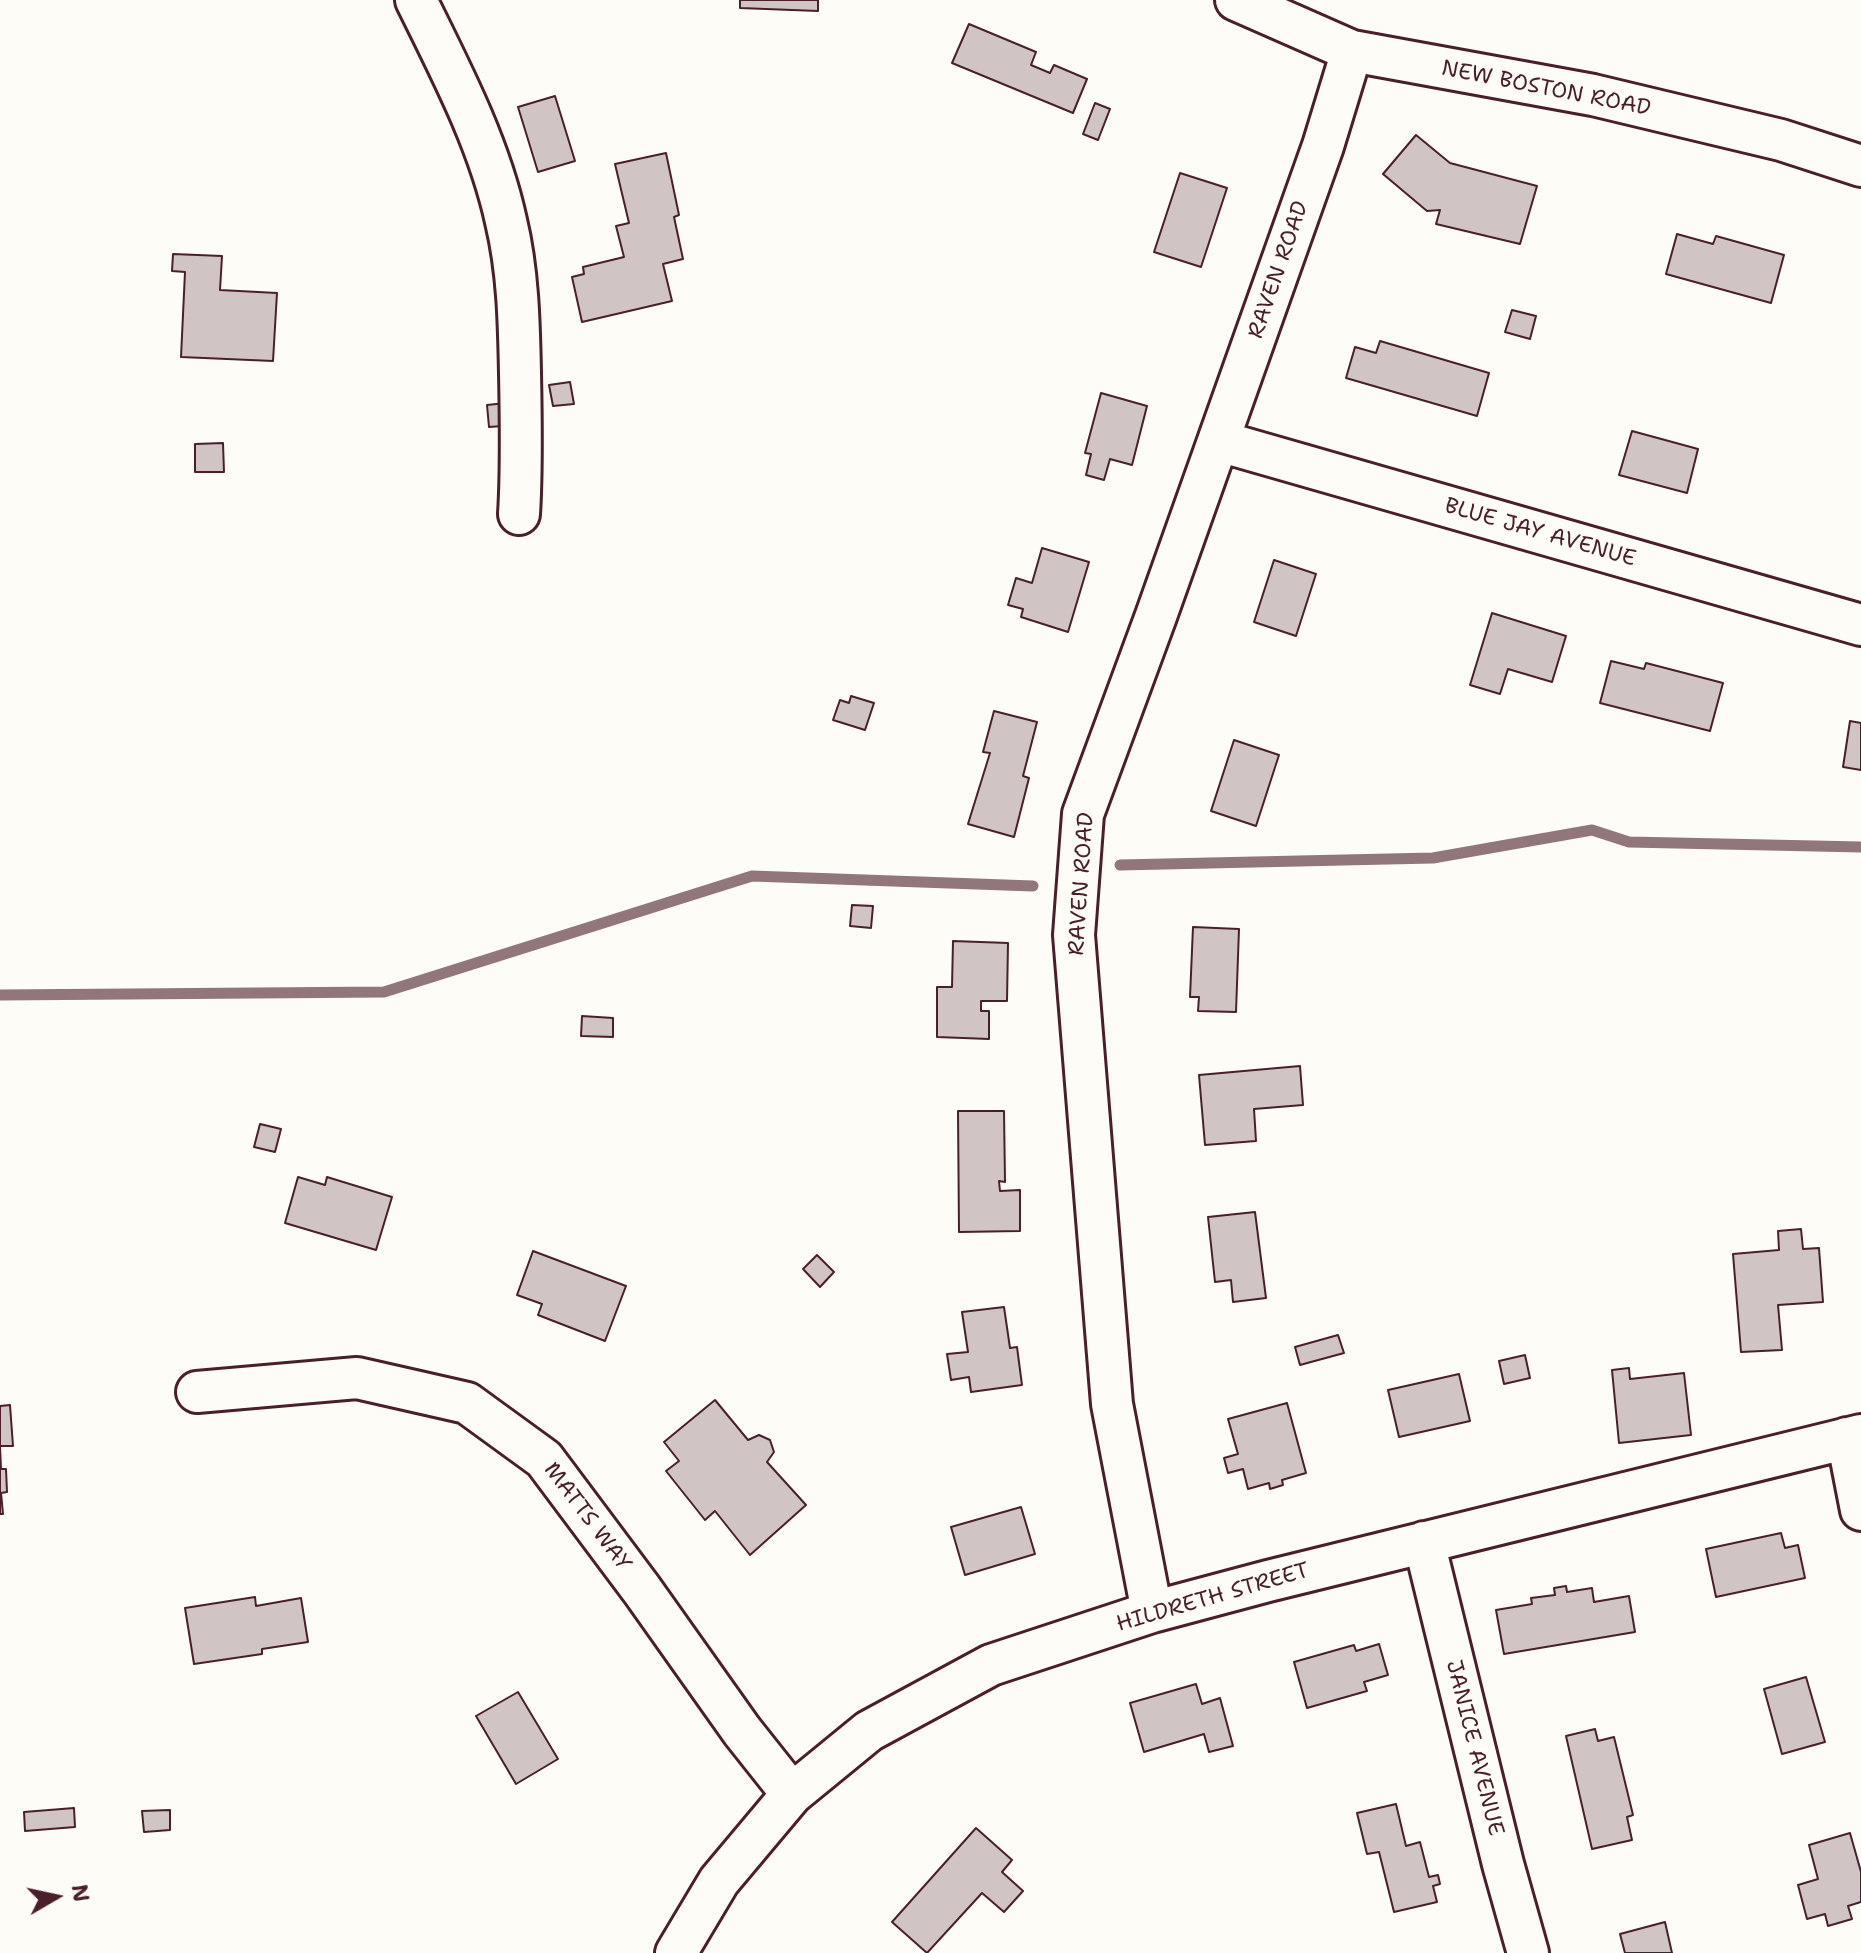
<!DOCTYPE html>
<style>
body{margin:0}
#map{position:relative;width:1861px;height:1953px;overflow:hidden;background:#fdfcf7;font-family:"Shantell Sans",sans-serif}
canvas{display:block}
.north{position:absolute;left:16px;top:1857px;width:80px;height:80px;-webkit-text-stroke:6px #fdfcf7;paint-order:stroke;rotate:81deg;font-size:22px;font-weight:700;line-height:32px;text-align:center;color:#4a1f2b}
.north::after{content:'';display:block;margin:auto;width:28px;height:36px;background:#4a1f2b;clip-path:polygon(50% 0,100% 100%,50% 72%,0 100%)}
</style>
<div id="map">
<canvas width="1861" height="1953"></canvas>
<div class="north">N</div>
</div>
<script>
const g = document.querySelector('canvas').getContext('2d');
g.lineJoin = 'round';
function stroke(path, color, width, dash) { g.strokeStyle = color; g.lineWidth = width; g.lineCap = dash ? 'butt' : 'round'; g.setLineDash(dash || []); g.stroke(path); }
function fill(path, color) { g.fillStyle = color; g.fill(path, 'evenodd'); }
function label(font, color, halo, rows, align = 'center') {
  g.font = font + ' "Shantell Sans",sans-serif'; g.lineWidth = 6; g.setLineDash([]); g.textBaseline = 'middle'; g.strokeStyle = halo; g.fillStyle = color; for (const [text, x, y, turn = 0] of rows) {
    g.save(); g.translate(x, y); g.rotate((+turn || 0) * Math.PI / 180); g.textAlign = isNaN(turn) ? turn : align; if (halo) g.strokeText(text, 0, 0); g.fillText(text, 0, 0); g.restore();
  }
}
const stream = new Path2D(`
 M1120,865L1433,858L1592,830L1629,842L1861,847
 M0,995L384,992L752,876L1033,886`);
const building = new Path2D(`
 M740,0H818V11L740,8Z
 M969,24L1036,52L1031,65L1050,73L1054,65L1087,79L1073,113L952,63Z
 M555,96L575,161L538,172L518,107Z
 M1095,103L1110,109L1098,140L1083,134Z
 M1416,135L1450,163L1537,186L1520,244L1436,224L1440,210L1427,211L1383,174Z
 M666,153L679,215L674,217L683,259L663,264L672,301L582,322L572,277L584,274L583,267L624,257L616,226L629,223L615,164Z
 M1180,173L1227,188L1201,267L1154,252Z
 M1677,234L1713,244L1716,236L1784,255L1771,303L1666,274Z
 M173,254L222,256L220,290L277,293L273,361L181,357L185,272L172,271Z
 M1512,310L1536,316L1530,339L1505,332Z
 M1380,341L1489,373L1477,416L1346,378L1355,347L1376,353Z
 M570,382L574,404L553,406L549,385Z
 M1101,393L1147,406L1132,465L1110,459L1104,480L1086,475L1091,454L1085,453Z
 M515,402L516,425L489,427L487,405Z
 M1632,431L1698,449L1687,493L1619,475Z
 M223,443L224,472H195V444Z
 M1042,548L1089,562L1068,632L1021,617L1023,609L1008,605L1016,578L1032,583Z
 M1274,560L1316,574L1296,636L1254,622Z
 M1492,613L1566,636L1552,682L1508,669L1500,694L1470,685Z
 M1611,661L1644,669L1646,663L1723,683L1710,731L1600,703Z
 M851,696L874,703L865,730L833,720L840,700L849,703Z
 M994,711L1037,722L1023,776L1029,778L1014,837L968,824L990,753L983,752Z
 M1850,721L1861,723V770L1843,767Z
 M1234,740L1279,755L1256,826L1211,811Z
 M852,905L873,906L871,928L850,926Z
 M1193,927L1239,929L1236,1012L1198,1011L1199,997H1190Z
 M953,941L1008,943L1007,1001H981V1011H989V1039L937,1037V987H952Z
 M582,1016L613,1018V1037L581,1036Z
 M1300,1066L1303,1105L1254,1109L1256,1141L1205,1145L1199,1075Z
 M958,1111H1004L1005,1182L999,1181L1000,1191L1020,1190V1231L959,1232Z
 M260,1124L281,1129L275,1152L254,1147Z
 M298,1177L325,1185L327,1177L392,1197L376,1250L285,1223Z
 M1255,1212L1266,1298L1233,1302L1231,1280L1215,1282L1208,1217Z
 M1801,1229L1803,1249L1819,1248L1823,1302L1778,1305L1782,1350L1741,1352L1733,1254L1779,1250L1778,1231Z
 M533,1251L626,1286L605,1341L538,1315L542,1304L517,1295Z
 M817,1255L834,1272L820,1287L803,1269Z
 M1004,1307L1010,1348L1017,1347L1022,1385L971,1392L969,1377L951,1380L947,1354L968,1352L962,1312Z
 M1338,1335L1344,1353L1300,1365L1295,1347Z
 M1525,1355L1530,1378L1504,1384L1499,1361Z
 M1629,1368L1630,1379L1684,1373L1691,1435L1619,1443L1612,1370Z
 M1459,1374L1470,1421L1399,1437L1388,1390Z
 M715,1400L748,1440L759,1435L770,1440L774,1452L767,1462L806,1505L750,1555L715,1511L705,1520L666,1471L679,1461L664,1442Z
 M1287,1403L1306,1473L1282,1480L1283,1485L1270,1489L1269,1483L1248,1489L1243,1469L1228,1473L1224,1458L1238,1454L1228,1419Z
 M10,1405L13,1446H0L1,1469H6L7,1492L1,1493L3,1514H0V1406Z
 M1021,1507L1035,1554L965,1575L951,1527Z
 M1781,1533L1785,1548L1798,1545L1805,1578L1716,1597L1706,1549Z
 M1566,1586L1567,1592L1592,1588L1594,1602L1629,1596L1635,1632L1504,1654L1496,1610L1532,1604L1531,1598L1555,1595L1554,1588Z
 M255,1597L256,1606L301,1598L308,1642L262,1649V1654L194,1664L185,1608Z
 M1379,1644L1388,1675L1364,1682L1367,1691L1307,1708L1294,1662L1354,1645L1356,1651Z
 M1806,1677L1825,1742L1782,1754L1764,1689Z
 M1196,1684L1202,1704L1220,1698L1233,1746L1209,1752L1204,1734L1144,1752L1130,1703Z
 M518,1692L558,1759L516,1784L476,1716Z
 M1595,1729L1598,1741L1614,1737L1633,1815L1627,1817L1632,1840L1592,1849L1566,1736Z
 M1396,1804L1406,1846L1420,1842L1429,1877L1438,1875L1440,1884L1433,1886L1437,1902L1394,1912L1379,1852L1367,1854L1357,1813Z
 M74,1808L75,1827L25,1831L24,1812Z
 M170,1810V1830L144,1832L142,1811Z
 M976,1828L1012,1860L1002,1872L1023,1891L1004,1912L982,1893L927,1953L892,1922Z
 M1850,1833L1861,1872V1902L1848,1906L1852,1919L1828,1926L1825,1914L1807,1919L1798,1885L1818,1879L1809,1845Z
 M1665,1922L1672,1953H1625L1620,1934Z`);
const minor = new Path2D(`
 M416,0C451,71 489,143 506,221C518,271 519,322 520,373C521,421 522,467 519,514
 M1236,0L1352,51L1593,95L1781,140L1861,166
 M1219,441L1861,625
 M197,1392L357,1378L467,1403L544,1459L642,1590L742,1731L792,1794
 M1847,1438L1861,1510
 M1424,1542L1503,1864L1528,1953
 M1152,1612L1112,1404L1074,935L1083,814L1156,616L1323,146L1352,51
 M676,1953L719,1881L792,1794L869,1731L991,1665L1152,1612L1268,1581L1861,1435`);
const streetNames = [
 ["NEW BOSTON ROAD",1546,89,11],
 ["RAVEN ROAD",1279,270,-71],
 ["BLUE JAY AVENUE",1540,533,16],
 ["RAVEN ROAD",1082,884,-86],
 ["MATTS WAY",587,1517,53],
 ["HILDRETH STREET",1213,1598,-16],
 ["JANICE AVENUE",1474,1748,76]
];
stroke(stream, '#91777b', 11);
fill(building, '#d0c5c4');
stroke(building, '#4a1f2b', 2);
stroke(minor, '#4a1f2b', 46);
stroke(minor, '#fdfcf7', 40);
label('22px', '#4a1f2b', '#fdfcf7', streetNames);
</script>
